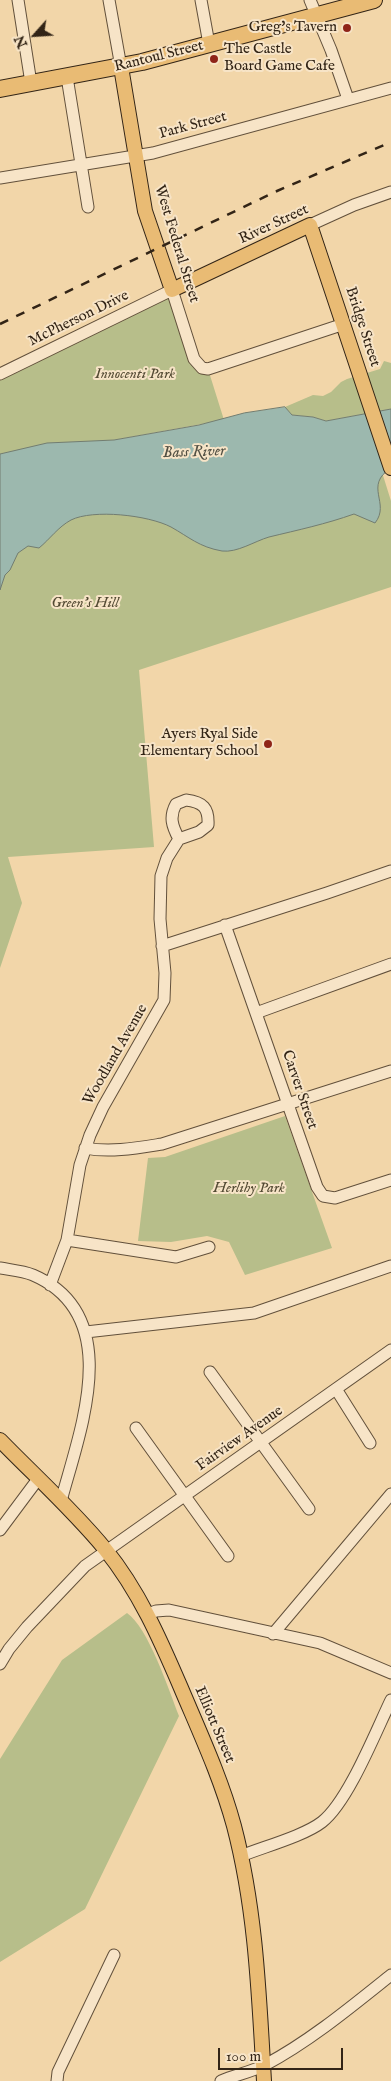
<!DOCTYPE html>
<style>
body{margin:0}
#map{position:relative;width:391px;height:2081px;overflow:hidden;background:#f2d6a9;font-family:"IM FELL English",serif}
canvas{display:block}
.north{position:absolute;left:10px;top:10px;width:50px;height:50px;-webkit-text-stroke:4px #f7e4c7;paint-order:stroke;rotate:244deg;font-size:14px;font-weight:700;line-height:20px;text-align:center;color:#322416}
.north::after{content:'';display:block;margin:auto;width:18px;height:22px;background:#322416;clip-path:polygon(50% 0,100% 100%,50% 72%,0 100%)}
.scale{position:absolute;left:218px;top:2048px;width:125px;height:22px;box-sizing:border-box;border:2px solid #322416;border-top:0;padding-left:6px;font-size:15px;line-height:18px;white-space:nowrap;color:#322416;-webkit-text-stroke:4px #f7e4c7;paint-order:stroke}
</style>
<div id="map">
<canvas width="391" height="2081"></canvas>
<div class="north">N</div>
<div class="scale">100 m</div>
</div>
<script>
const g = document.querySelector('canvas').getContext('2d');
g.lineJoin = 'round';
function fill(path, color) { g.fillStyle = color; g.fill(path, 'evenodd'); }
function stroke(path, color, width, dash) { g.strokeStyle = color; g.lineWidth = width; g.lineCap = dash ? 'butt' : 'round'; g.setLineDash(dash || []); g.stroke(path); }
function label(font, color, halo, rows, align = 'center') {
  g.font = font + ' "IM FELL English",serif'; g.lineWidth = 4; g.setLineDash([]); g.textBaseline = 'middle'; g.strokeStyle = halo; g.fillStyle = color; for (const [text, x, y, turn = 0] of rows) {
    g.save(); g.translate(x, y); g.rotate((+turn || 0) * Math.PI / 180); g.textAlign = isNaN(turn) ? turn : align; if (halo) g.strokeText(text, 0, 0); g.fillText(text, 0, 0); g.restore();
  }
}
const green = new Path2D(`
 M172,290L194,359L208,369L224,420L114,440L0,454V374Z
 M384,361L391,363V409L326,421L313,417L292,415L285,407L313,395L323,396L331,392L341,382L347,379L380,369Z
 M381,469L391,501V587L139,670L154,847L8,857L22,903L0,968V572L7,553L81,508Z
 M285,1116L332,1248L245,1275L229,1242L207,1236L171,1242L138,1241L148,1158L165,1157Z
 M127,1613C148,1627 169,1690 179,1716L85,1909L0,1962V1759L62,1660Z`);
const water = new Path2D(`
 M285,407L292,415L313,417L326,421L391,409V468C363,486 391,503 375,523L354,514C326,524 298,530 269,537C255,541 237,553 222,551C199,547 189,537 171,527C148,515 93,509 71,520C58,527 50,539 39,548L28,546L18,553L10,570L5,575L0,590V454L47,443L114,440L199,425L244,413Z`);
const minor = new Path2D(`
 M18,0L31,83
 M109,0L121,67
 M201,0L209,44
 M310,0L331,50L348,99
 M67,77L88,207
 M0,178L153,153L391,88
 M310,225L354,205L391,192
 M0,374L172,290L194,359L202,368L208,369L344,324
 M186,800C203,802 209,808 208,825L199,832L179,839C172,826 169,817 176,804Z
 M225,925L317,1187L323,1196L335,1198L391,1180
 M162,946L327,893L391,871
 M256,1013L391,964
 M85,1148C110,1153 137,1148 162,1144L391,1071
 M67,1240L176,1257L209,1247
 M0,1268C11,1270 23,1271 33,1275C126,1315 80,1430 61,1501
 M50,1285L67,1240L80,1165L90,1135L103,1107L164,1000L165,973L160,919L161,876L167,858L179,839
 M86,1332L254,1313L391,1266
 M210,1372L309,1509
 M336,1389L370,1443
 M136,1428L228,1556
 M0,1530L38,1479
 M148,1614L156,1611L169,1610L320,1643L391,1673
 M273,1634L391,1494
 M0,1664L9,1649L27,1627L85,1566L391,1350
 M241,1856C263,1847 304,1836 322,1822C348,1802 376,1731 391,1700
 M57,2081L58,2072L114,1955
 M221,2081C235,2075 251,2072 265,2065C310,2041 351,2007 391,1975`);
const major = new Path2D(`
 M121,67L145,211L172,290L310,225L391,468
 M0,1440C35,1476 73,1510 105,1549C139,1591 160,1639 181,1688C200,1733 221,1778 234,1826C256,1910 259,1995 264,2081`);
const highway = new Path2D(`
 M0,89L142,62L374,0`);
const rail = new Path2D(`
 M0,324L277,191L391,142`);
const markers = [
 [347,28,5,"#8f2418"],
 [214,59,5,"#8f2418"],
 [268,744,5,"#8f2418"]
];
const poiNames = [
 ["Greg's Tavern",337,28],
 ["The Castle",224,50,"left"],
 ["Board Game Cafe",224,67,"left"],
 ["Ayers Ryal Side",258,735],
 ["Elementary School",258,752]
];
const streetNames = [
 ["Rantoul Street",159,57,-14],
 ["Park Street",193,126,-15],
 ["River Street",274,225,-25],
 ["West Federal Street",176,244,73],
 ["McPherson Drive",79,319,-26],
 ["Bridge Street",362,327,72],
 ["Woodland Avenue",116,1055,-60],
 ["Carver Street",299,1090,71],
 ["Fairview Avenue",240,1439,-35],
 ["Elliott Street",214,1725,67]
];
const parkNames = [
 ["Innocenti Park",135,375],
 ["Green's Hill",85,604],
 ["Herlihy Park",249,1189]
];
const waterNames = [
 ["Bass River",194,453,-2]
];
fill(green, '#b7be8a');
fill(water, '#9cb8ae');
stroke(water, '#727d71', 1);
stroke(minor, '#62503b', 13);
stroke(major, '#322416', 16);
stroke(highway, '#322416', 18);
stroke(minor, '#f7e4c7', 11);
stroke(major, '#e9bb74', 14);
stroke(highway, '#e9bb74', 16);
stroke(rail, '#322416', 2.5, [9, 9]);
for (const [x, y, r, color] of markers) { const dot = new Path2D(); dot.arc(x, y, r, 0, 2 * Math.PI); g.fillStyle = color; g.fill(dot); stroke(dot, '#f7e4c7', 2); }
label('15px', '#322416', '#f7e4c7', poiNames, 'right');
label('15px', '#322416', '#f7e4c7', streetNames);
label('italic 15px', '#534a33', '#f7e4c7', parkNames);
label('italic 16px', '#525044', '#f7e4c7', waterNames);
</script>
